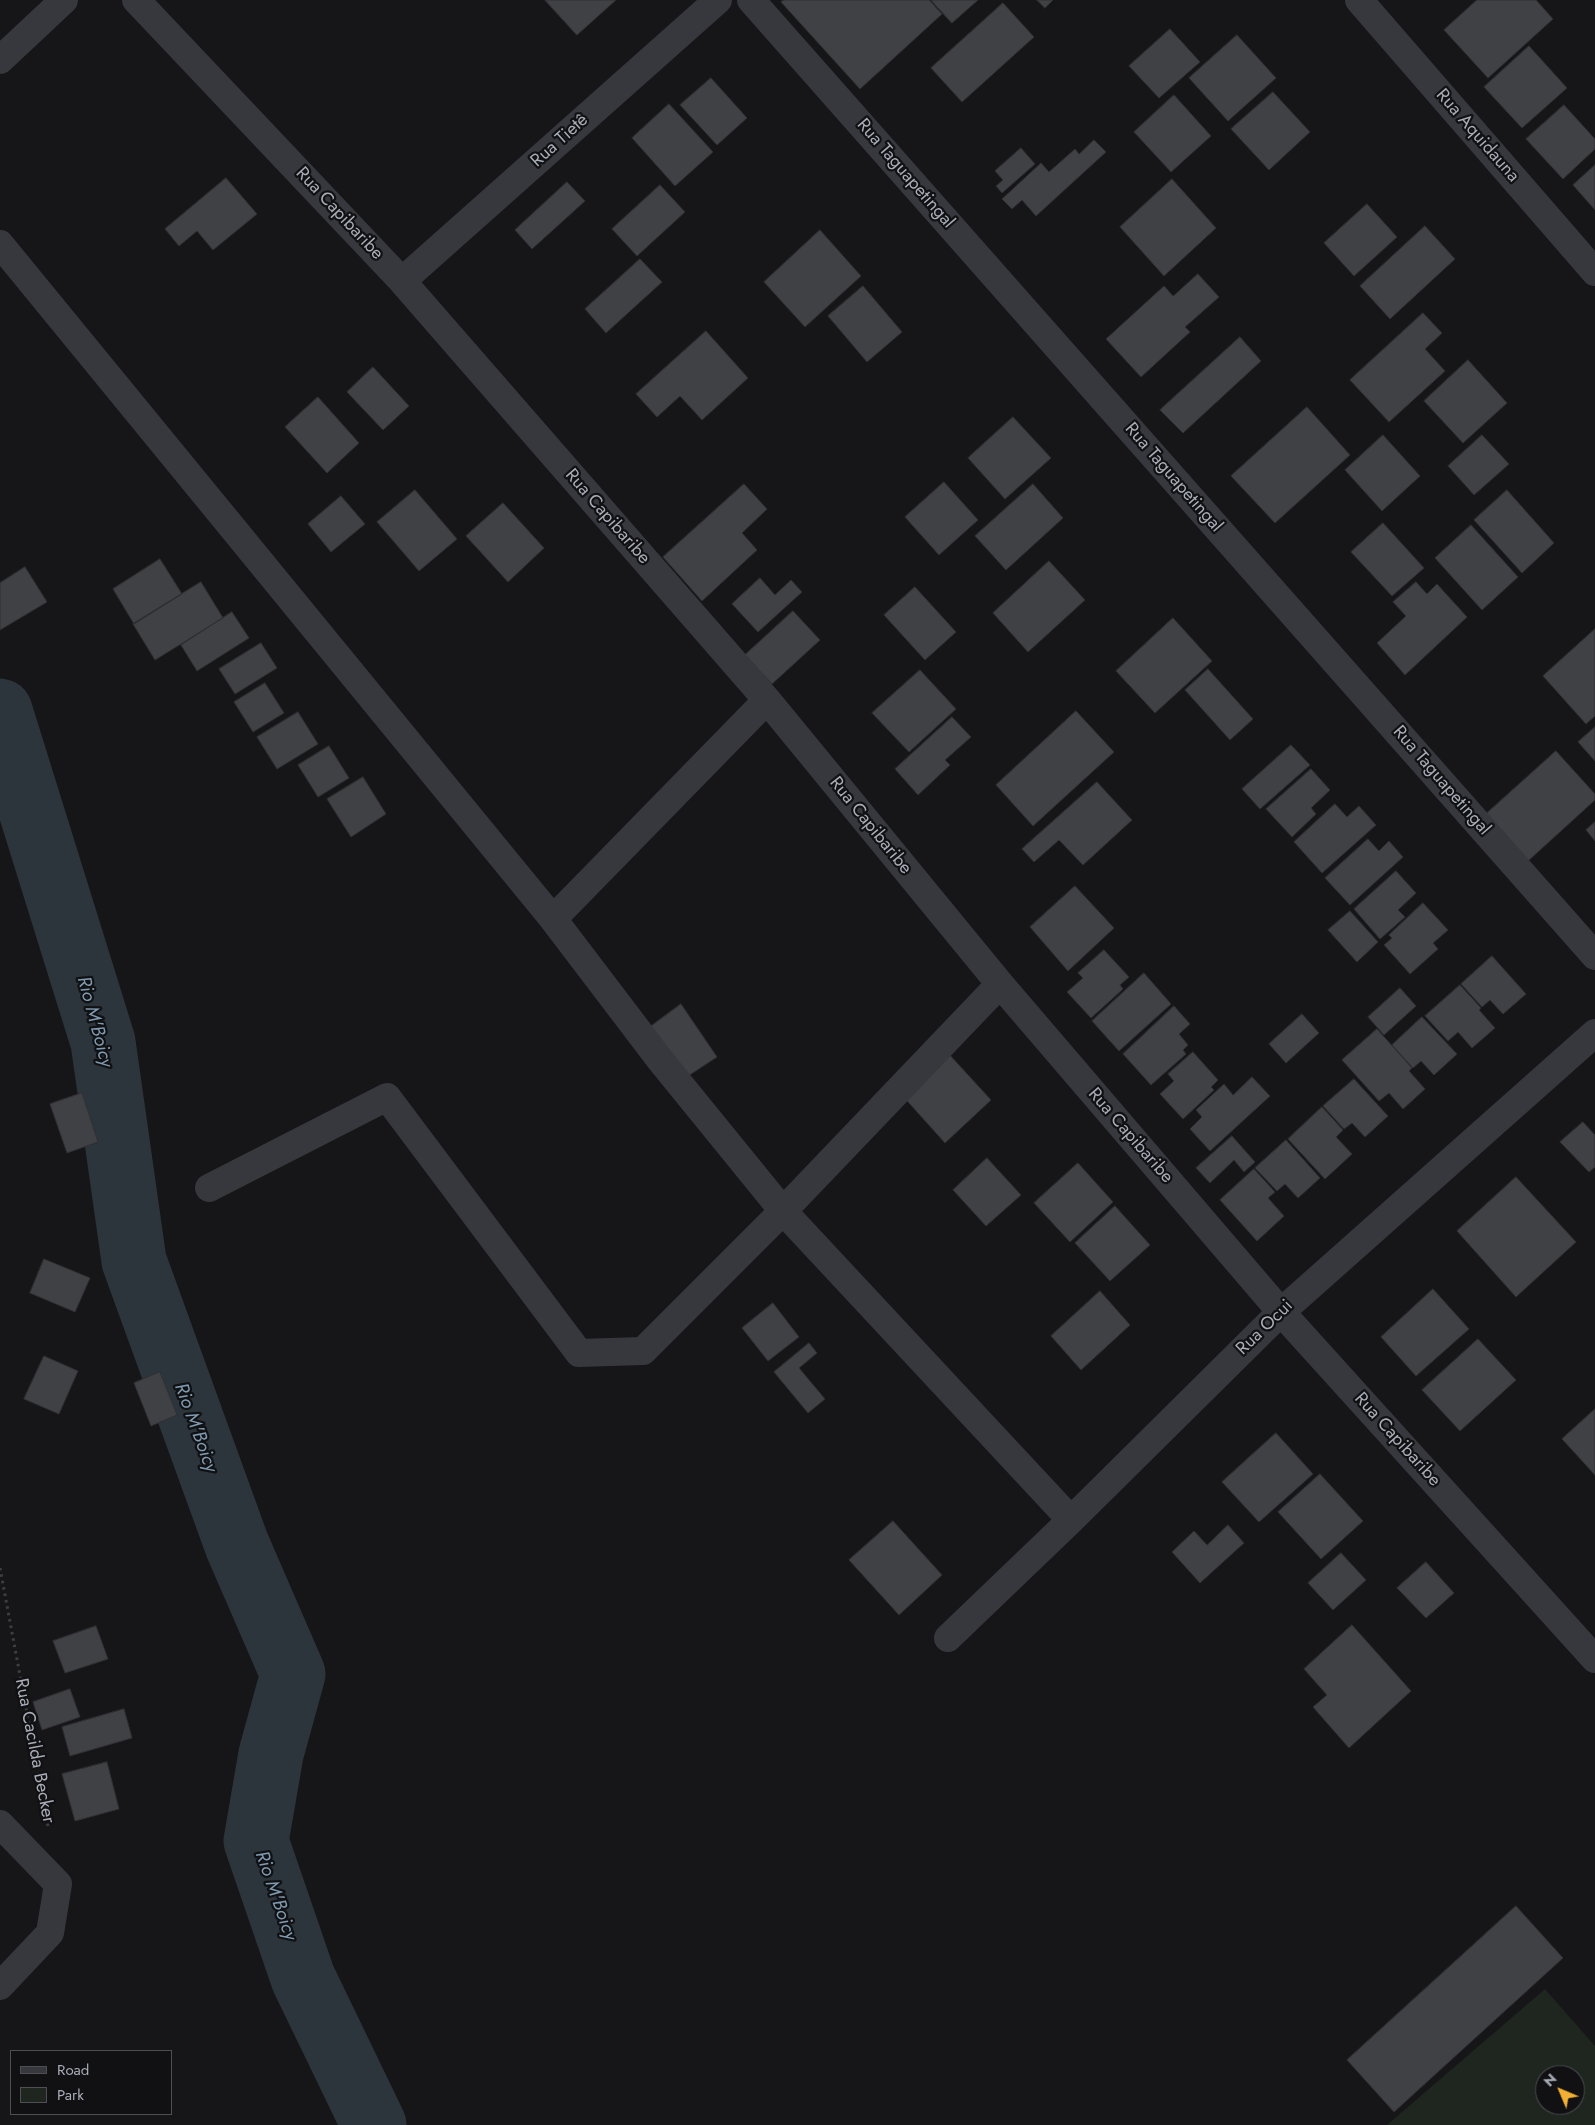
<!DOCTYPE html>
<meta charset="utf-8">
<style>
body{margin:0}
#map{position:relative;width:1595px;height:2125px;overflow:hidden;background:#161618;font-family:Jost,sans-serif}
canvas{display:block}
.legend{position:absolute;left:10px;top:2050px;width:162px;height:65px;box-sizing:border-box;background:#111113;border:1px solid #4d4f55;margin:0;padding:6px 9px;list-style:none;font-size:15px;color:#a8adb8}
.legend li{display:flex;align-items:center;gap:10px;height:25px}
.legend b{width:25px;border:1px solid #4d4f55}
.north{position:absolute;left:1535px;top:2065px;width:50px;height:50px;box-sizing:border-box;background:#111113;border:1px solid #4d4f55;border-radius:50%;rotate:315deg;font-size:14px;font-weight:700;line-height:20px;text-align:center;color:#a8adb8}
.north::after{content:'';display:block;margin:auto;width:18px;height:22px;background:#f2b134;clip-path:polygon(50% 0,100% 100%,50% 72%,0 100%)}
</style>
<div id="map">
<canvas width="1595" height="2125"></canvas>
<ul class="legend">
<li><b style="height:6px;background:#37383d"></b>Road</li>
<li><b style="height:14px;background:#1e261f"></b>Park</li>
</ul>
<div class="north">N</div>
</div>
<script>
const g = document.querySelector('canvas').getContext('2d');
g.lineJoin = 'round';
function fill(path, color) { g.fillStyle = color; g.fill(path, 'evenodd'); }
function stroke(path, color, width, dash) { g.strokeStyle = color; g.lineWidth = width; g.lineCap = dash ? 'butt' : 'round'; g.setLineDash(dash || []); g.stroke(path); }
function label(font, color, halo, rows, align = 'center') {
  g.font = font + ' Jost,sans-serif'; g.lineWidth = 4.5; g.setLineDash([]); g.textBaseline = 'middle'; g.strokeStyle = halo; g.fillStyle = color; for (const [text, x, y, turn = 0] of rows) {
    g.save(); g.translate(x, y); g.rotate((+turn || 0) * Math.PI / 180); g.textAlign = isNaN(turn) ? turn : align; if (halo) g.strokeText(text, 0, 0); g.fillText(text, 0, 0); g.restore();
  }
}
const green = new Path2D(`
 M1545,1989L1595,2046V2125H1387ZM1545,2075H1575V2105H1545Z`);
const river = new Path2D(`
 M0,711L103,1042L134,1261L237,1545L293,1674L271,1754L256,1841L303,1978L374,2125`);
const building = new Path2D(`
 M545,0H616L577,35Z
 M784,0H929L942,14L860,89L781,2Z
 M931,0H978L952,23Z
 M1037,0H1053L1045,8Z
 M1477,0H1536L1553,19L1488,78L1444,30Z
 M1003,3L1034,37L962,102L931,68Z
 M1170,29L1200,62L1159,98L1129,66Z
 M1237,35L1276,78L1228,121L1189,78Z
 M1529,46L1567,88L1522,128L1484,87Z
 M711,78L747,118L717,145L680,105Z
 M1273,92L1310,132L1269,170L1231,129Z
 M1174,95L1211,136L1171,172L1134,132Z
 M669,104L713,152L675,186L632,138Z
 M1564,105L1595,139V149L1563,179L1526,139Z
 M1094,140L1106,152L1036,216L1022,200L1012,209L1002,199L1041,163L1049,172L1075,149L1079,154Z
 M1021,148L1035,164L1002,193L996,186L1003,180L995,171Z
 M1595,165V210L1573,185Z
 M226,178L257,214L213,250L197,231L179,246L165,229Z
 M1172,179L1216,228L1164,276L1120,227Z
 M567,182L585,201L532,249L515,230Z
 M660,185L685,212L637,256L612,229Z
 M1367,204L1397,237L1354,276L1324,243Z
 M1425,226L1455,259L1390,319L1360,286Z
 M820,230L861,276L805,327L764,282Z
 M640,259L662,282L606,333L585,309Z
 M1198,274L1219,297L1185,327L1190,332L1141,377L1106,339L1164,286L1173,296Z
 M863,286L902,332L867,362L828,316Z
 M1423,313L1442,333L1425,349L1445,371L1389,422L1350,380Z
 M706,331L748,378L702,420L680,396L657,417L636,394Z
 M1240,337L1261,361L1183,433L1160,410Z
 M1468,360L1507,403L1463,443L1424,401Z
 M373,367L409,406L383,430L347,392Z
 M318,397L359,443L327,473L285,427Z
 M1307,407L1350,455L1275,523L1231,476Z
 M1013,417L1051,458L1005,499L968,458Z
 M1383,435L1420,476L1382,511L1345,470Z
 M1482,435L1509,464L1474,495L1448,466Z
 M944,482L978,520L939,555L905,517Z
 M744,484L767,509L742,533L757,550L702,601L663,557Z
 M1033,484L1063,518L1006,570L975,536Z
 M415,490L457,539L419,571L377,522Z
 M1507,490L1554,543L1522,573L1474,520Z
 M341,496L365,524L331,552L308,524Z
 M503,503L544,548L508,582L466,536Z
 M1383,523L1424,568L1392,596L1351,552Z
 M1471,525L1518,577L1482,610L1435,558Z
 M160,559L182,594L134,624L113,589Z
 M1049,561L1085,600L1028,652L993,613Z
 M25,567L47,602L0,630V583Z
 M760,578L775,595L791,580L802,592L758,632L732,604Z
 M201,582L223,618L155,660L133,624Z
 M1416,582L1427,594L1437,584L1467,617L1405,675L1377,643L1406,616L1393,602Z
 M915,587L956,632L925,660L884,615Z
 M793,611L820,640L772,684L745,655Z
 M232,612L249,638L197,671L181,645Z
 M1173,618L1212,661L1155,713L1116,671Z
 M1595,629V716L1586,724L1543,676Z
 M261,643L277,668L235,694L219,669Z
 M1208,669L1253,719L1230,740L1185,690Z
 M920,670L956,709L909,752L872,713Z
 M265,683L284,713L253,732L234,702Z
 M1076,711L1114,752L1033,826L996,785Z
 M298,712L318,744L277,769L257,737Z
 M952,717L971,737L945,760L950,765L918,795L895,769Z
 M1595,727V761L1578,742Z
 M1291,745L1310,765L1260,809L1242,789Z
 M329,746L349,778L318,797L298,765Z
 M1556,751L1595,794V800L1528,861L1486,814Z
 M1311,769L1330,790L1311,808L1316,814L1292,837L1266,809Z
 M363,777L386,814L351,837L327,799Z
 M1097,782L1132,820L1083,865L1059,840L1034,862L1022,849Z
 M1335,804L1347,817L1359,806L1376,825L1322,873L1294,842Z
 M1595,822V841L1586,830Z
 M1368,839L1379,851L1389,841L1403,857L1350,905L1325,878Z
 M1396,871L1416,893L1398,910L1405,917L1380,939L1354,909Z
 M1075,886L1114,928L1068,971L1030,927Z
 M1423,903L1448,930L1433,943L1438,949L1410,974L1384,945L1392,938L1389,935Z
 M1350,911L1378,942L1357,962L1328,930Z
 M1104,950L1129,977L1120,985L1123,989L1091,1018L1067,992L1083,978L1078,973Z
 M1492,956L1526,994L1503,1014L1490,1000L1482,1007L1461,984Z
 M1144,973L1171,1004L1119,1051L1092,1021Z
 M1460,985L1481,1008L1479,1010L1495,1028L1472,1048L1458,1032L1448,1041L1425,1016Z
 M1400,988L1416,1006L1384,1035L1368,1017Z
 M681,1004L717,1057L685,1078L650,1027Z
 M1174,1006L1190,1024L1179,1034L1188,1045L1183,1050L1186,1054L1151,1085L1123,1054Z
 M1302,1014L1319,1033L1286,1063L1269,1044Z
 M1422,1017L1457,1054L1434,1075L1421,1061L1413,1068L1392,1045Z
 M1377,1029L1412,1068L1409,1071L1425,1089L1403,1109L1389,1093L1379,1101L1342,1060Z
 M947,1052L991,1100L945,1143L901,1094Z
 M1193,1052L1218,1080L1211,1087L1214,1090L1183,1119L1160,1094L1174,1081L1168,1074Z
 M1252,1077L1270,1096L1210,1151L1190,1129L1202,1117L1196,1110L1224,1084L1233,1095Z
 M1354,1079L1388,1116L1365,1137L1352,1123L1344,1129L1323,1106Z
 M82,1093L98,1142L67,1153L50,1104Z
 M1322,1107L1343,1130L1336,1137L1352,1154L1325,1179L1288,1139Z
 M1583,1122L1595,1135V1167L1589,1172L1560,1142Z
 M1232,1136L1255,1162L1244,1172L1234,1160L1210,1183L1196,1168Z
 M1286,1140L1320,1178L1298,1198L1285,1184L1277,1191L1255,1168Z
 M987,1158L1021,1195L986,1226L953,1190Z
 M1078,1163L1113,1202L1070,1242L1034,1203Z
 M1254,1169L1275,1192L1268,1198L1284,1216L1257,1241L1220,1200Z
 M1516,1177L1576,1242L1516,1297L1457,1231Z
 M1115,1206L1150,1245L1110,1281L1075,1243Z
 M44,1259L90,1278L75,1312L30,1293Z
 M1433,1289L1469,1329L1416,1376L1381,1337Z
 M1100,1291L1130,1325L1081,1370L1051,1336Z
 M773,1303L799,1337L768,1361L742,1328Z
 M1478,1339L1516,1380L1460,1431L1422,1390Z
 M809,1343L817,1353L799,1368L825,1399L808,1413L774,1372Z
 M44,1356L78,1371L59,1414L24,1399Z
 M160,1372L177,1415L151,1426L134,1383Z
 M1595,1409V1475L1562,1439Z
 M1276,1433L1313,1474L1259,1522L1222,1482Z
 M1320,1474L1363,1521L1321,1559L1278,1512Z
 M893,1521L942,1575L899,1615L849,1560Z
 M1228,1525L1244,1543L1200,1583L1172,1552L1194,1531L1207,1545Z
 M1341,1553L1366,1580L1333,1610L1308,1583Z
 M1426,1562L1454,1593L1426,1618L1397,1588Z
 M1352,1625L1411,1691L1349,1748L1313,1707L1327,1695L1304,1669Z
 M96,1626L108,1659L65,1673L53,1641Z
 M70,1689L80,1717L42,1730L33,1702Z
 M124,1709L132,1738L70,1756L62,1727Z
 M107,1762L119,1809L75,1821L62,1774Z
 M1516,1906L1563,1958L1394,2112L1347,2060Z`);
const path = new Path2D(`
 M0,1568L48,1826`);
const minor = new Path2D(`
 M136,0L402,281L767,700L1000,984L1281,1312L1595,1659
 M751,0L1595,956
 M1359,0L1595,272
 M0,60L64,0
 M0,244L553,919L661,1061L783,1211L1071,1520
 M402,281L718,0
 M553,919L767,700
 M209,1188L387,1097L579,1353L643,1351L783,1211L1000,984
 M948,1638L1071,1520L1281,1312L1595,1033
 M0,1824L58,1884L50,1933L0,1986`);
const streetNames = [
 ["Rua Aquidauna",1477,136,49],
 ["Rua Tietê",560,141,-42],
 ["Rua Taguapetingal",905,174,49],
 ["Rua Capibaribe",339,214,47],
 ["Rua Taguapetingal",1173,478,49],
 ["Rua Capibaribe",607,517,49],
 ["Rua Taguapetingal",1441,781,49],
 ["Rua Capibaribe",870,826,51],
 ["Rua Capibaribe",1130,1136,49],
 ["Rua Ocui",1265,1328,-44],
 ["Rua Capibaribe",1397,1440,48],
 ["Rua Cacilda Becker",34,1751,79]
];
const waterNames = [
 ["Rio M'Boicy",94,1022,75],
 ["Rio M'Boicy",195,1428,70],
 ["Rio M'Boicy",275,1896,71]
];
fill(green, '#1e261f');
stroke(river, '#2c353c', 65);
fill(building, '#404145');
stroke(building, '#303034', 1);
stroke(path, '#3d3f44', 3, [2.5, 4]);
stroke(minor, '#37383d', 28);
label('18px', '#a8adb8', '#111113', streetNames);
label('italic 19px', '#7f9bb3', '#111113', waterNames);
</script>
